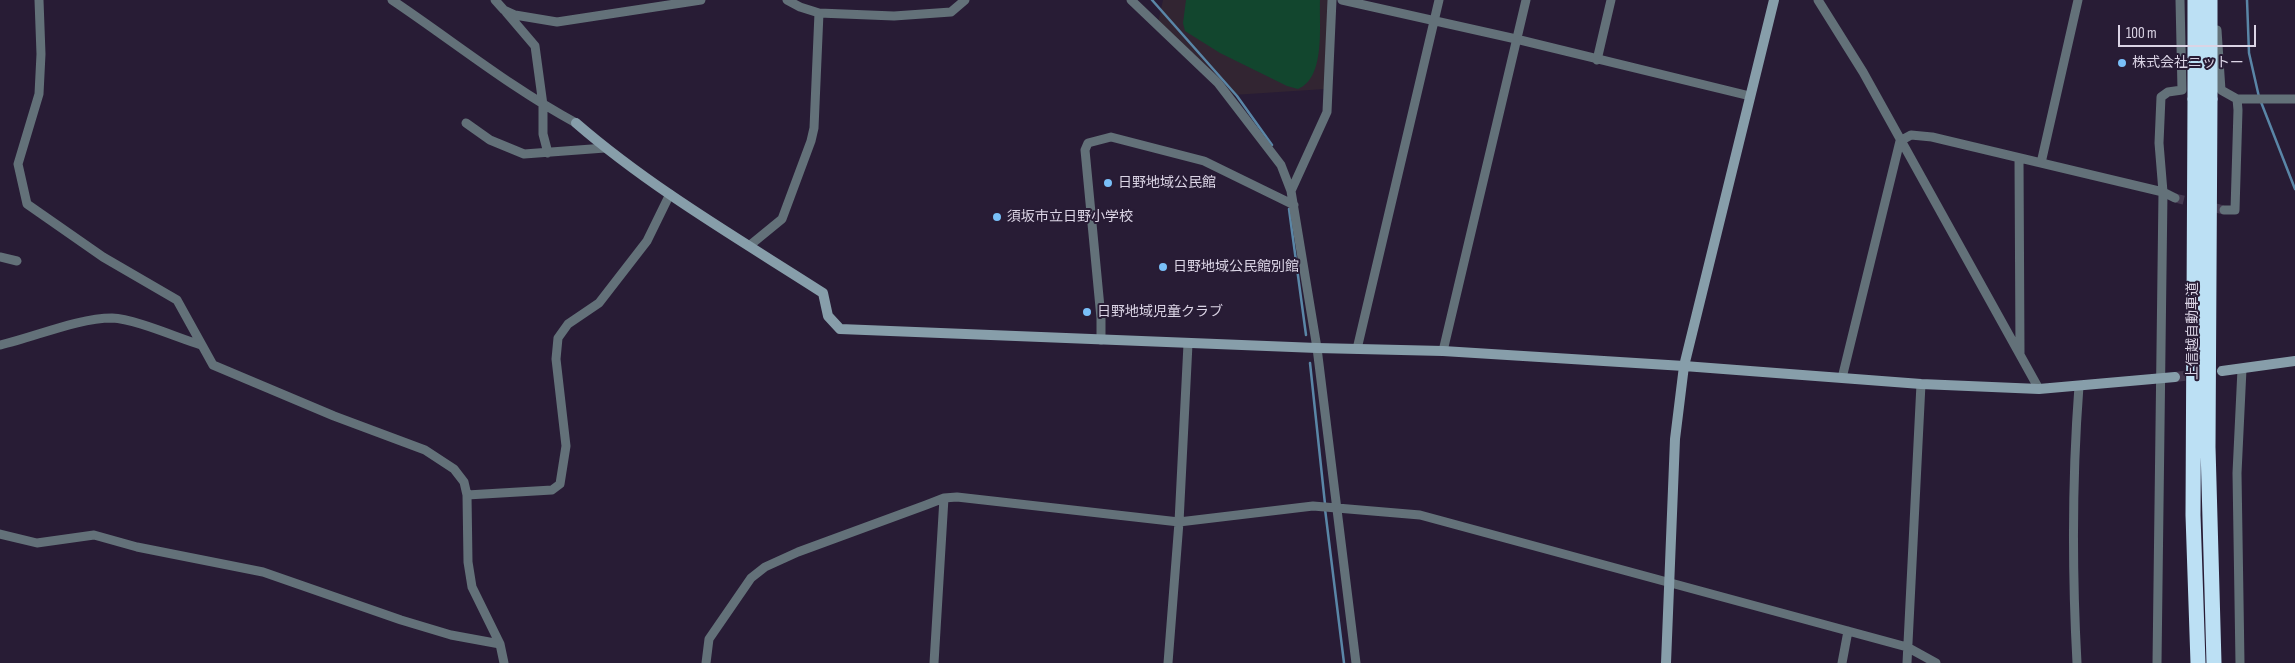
<!DOCTYPE html>
<meta charset="utf-8">
<style>
body{margin:0}
#map{position:relative;width:2295px;height:663px;overflow:hidden;background:#281c35;font-family:"Sofia Sans Condensed",sans-serif}
canvas{display:block}
.scale{position:absolute;left:2118px;top:25px;width:138px;height:22px;box-sizing:border-box;border:2px solid #dbd4e5;border-top:0;padding-left:6px;font-size:15px;line-height:18px;white-space:nowrap;color:#dbd4e5;-webkit-text-stroke:4px #281c35;paint-order:stroke}
</style>
<div id="map">
<canvas width="2295" height="663"></canvas>
<div class="scale">100 m</div>
</div>
<script>
const g = document.querySelector('canvas').getContext('2d');
g.lineJoin = 'round';
function fill(path, color) { g.fillStyle = color; g.fill(path, 'evenodd'); }
function stroke(path, color, width, dash) { g.strokeStyle = color; g.lineWidth = width; g.lineCap = dash ? 'butt' : 'round'; g.setLineDash(dash || []); g.stroke(path); }
function label(font, color, halo, rows, align = 'center') {
  g.font = font + ' "Sofia Sans Condensed","Noto Sans JP",sans-serif'; g.lineWidth = 4; g.setLineDash([]); g.textBaseline = 'middle'; g.strokeStyle = halo; g.fillStyle = color; for (const [text, x, y, turn = 0] of rows) {
    g.save(); g.translate(x, y); g.rotate((+turn || 0) * Math.PI / 180); g.textAlign = isNaN(turn) ? turn : align; if (halo) g.strokeText(text, 0, 0); g.fillText(text, 0, 0); g.restore();
  }
}
const industrial = new Path2D(`
 M1163,0H1330L1325,89L1233,95L1158,23Z`);
const green = new Path2D(`
 M1186,0H1320C1319,25 1326,78 1298,89L1287,86L1220,53L1185,31L1183,23Z`);
const stream = new Path2D(`
 M1152,0L1237,96L1272,145
 M2247,0L2249,53L2259,97
 M2261,102L2295,189
 M1289,209L1306,335
 M1310,363L1325,504
 M1325,509L1344,663`);
const streetTunnel = new Path2D(`
 M2175,198L2224,210`);
const secondaryTunnel = new Path2D(`
 M2175,377L2222,371`);
const street = new Path2D(`
 M39,0L41,54L39,94L18,164L27,204L103,257L177,300L213,365L334,416L425,450L454,469L464,482L467,495L468,562L472,587L500,644L504,663
 M392,0C453,41 511,88 576,123
 M495,0L504,10L515,15L557,22L701,0
 M787,0L800,7L819,13L894,16L951,12L965,0
 M1131,0L1218,83L1281,165L1291,191L1317,348L1356,663
 M1342,0L1516,39L1750,96
 M1818,0L1863,72L2039,389
 M506,12L535,46L543,105V134L548,153
 M2217,30L2221,90L2237,99L2238,110L2235,210H2224
 M1597,60L1611,0
 M2237,99H2295
 M466,123L490,140L524,154L605,148
 M2019,159L2020,354
 M2041,163L2078,0
 M1291,191L1327,112L1332,0
 M749,246L782,219L811,141L814,128L819,13
 M0,257L17,261
 M1101,340V318L1085,150L1088,143L1111,137L1204,161L1294,205
 M0,345C35,337 78,318 112,318C135,319 178,338 201,345
 M1357,349L1439,0
 M1443,351L1526,0
 M1842,378L1900,141L1911,135L1932,137L2163,192L2175,198
 M467,495L552,490L560,484L566,446L556,359L558,338L568,324L599,303L647,241L670,194
 M0,534L37,543L94,535L137,547L263,572L401,620L451,635L500,644
 M706,663L709,639L751,578L765,567L798,552L926,505L944,498L957,497L1179,522L1313,506L1420,515L1907,647L1936,663
 M934,663L944,498
 M1168,663L1179,522L1188,344
 M1842,663L1848,631
 M1907,663L1921,384
 M2077,663C2072,571 2072,478 2079,386
 M2157,663L2163,192L2159,143L2161,97L2168,92L2182,90L2180,0
 M2240,663L2237,473L2242,369`);
const secondary = new Path2D(`
 M576,123C651,188 739,239 823,293L828,316L840,329L1317,348L1443,351L1684,366L1921,384L2039,389L2175,377
 M2222,371L2295,361
 M1666,663L1675,439L1684,366L1774,0`);
const highway = new Path2D(`
 M2195,99L2193,515L2198,663
 M2210,99L2208,447L2214,663`);
const highwayBridge = new Path2D(`
 M2195,0V99
 M2210,0V99`);
const markers = [
 [2122,63,5,"#79bff8"],
 [1108,183,5,"#79bff8"],
 [997,217,5,"#79bff8"],
 [1163,267,5,"#79bff8"],
 [1087,312,5,"#79bff8"]
];
const poiNames = [
 ["株式会社ニットー",2132,63],
 ["日野地域公民館",1118,183],
 ["須坂市立日野小学校",1007,217],
 ["日野地域公民館別館",1173,267],
 ["日野地域児童クラブ",1097,312]
];
const streetNames = [
 ["上信越自動車道",2193,331,-90]
];
fill(industrial, '#322532');
fill(green, '#12462e');
stroke(stream, '#5a86a7', 2.5);
stroke(streetTunnel, '#43384f', 9, [9, 4.5]);
stroke(secondaryTunnel, '#43384f', 10, [10, 5]);
stroke(street, '#637179', 9);
stroke(secondary, '#879eaa', 10);
stroke(highway, '#bce0f4', 15);
stroke(highwayBridge, '#bce0f4', 15);
for (const [x, y, r, color] of markers) { const dot = new Path2D(); dot.arc(x, y, r, 0, 2 * Math.PI); g.fillStyle = color; g.fill(dot); stroke(dot, '#281c35', 2); }
label('14px', '#dbd4e5', '#281c35', poiNames, 'left');
label('14px', '#dbd4e5', '#281c35', streetNames);
</script>
